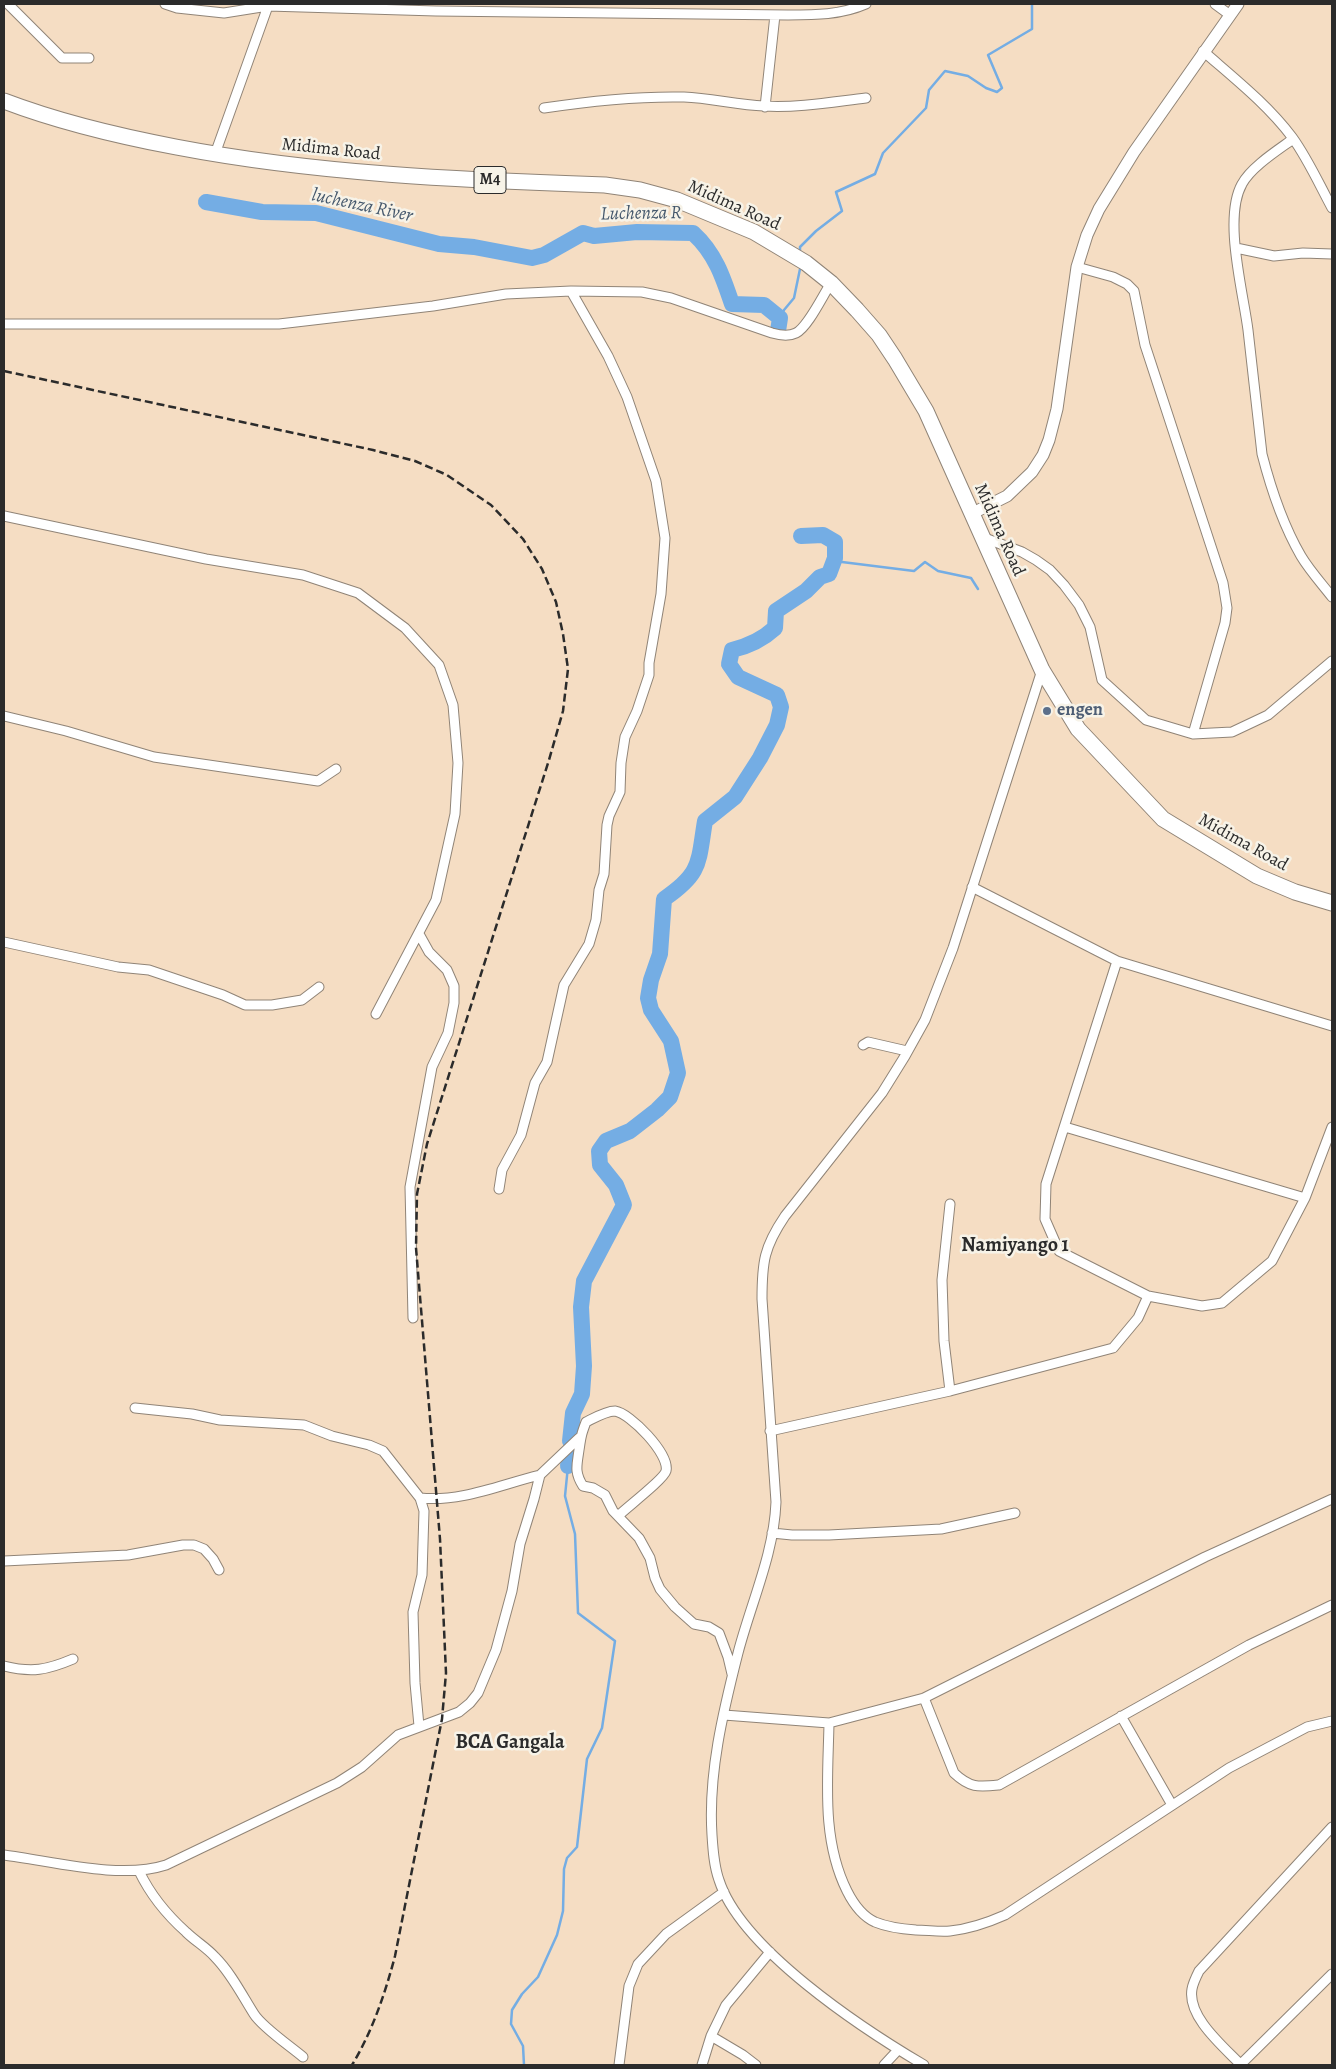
<!DOCTYPE html>
<style>
body{margin:0}
#map{position:relative;width:1336px;height:2069px;overflow:hidden;background:#f5ddc3;font-family:Alegreya,serif}
canvas{display:block}
.frame{position:absolute;inset:0;border:5px solid #2b2b2b;pointer-events:none}
</style>
<div id="map">
<canvas width="1336" height="2069"></canvas>
<div class="frame"></div>
</div>
<script>
const g = document.querySelector('canvas').getContext('2d');
g.lineJoin = 'round';
function stroke(path, color, width, dash) { g.strokeStyle = color; g.lineWidth = width; g.lineCap = dash ? 'butt' : 'round'; g.setLineDash(dash || []); g.stroke(path); }
function label(font, color, halo, rows, align = 'center') {
  g.font = font + ' Alegreya,serif'; g.lineWidth = 5; g.setLineDash([]); g.textBaseline = 'middle'; g.strokeStyle = halo; g.fillStyle = color; for (const [text, x, y, turn = 0] of rows) {
    g.save(); g.translate(x, y); g.rotate((+turn || 0) * Math.PI / 180); g.textAlign = isNaN(turn) ? turn : align; if (halo) g.strokeText(text, 0, 0); g.fillText(text, 0, 0); g.restore();
  }
}
const stream = new Path2D(`
 M800,251V247L816,231L842,211L836,192L875,174L883,153L926,108L929,90L945,71L968,76L986,88L997,92L1002,88L988,55L1032,29V4
 M780,318L784,310L794,298L800,269
 M834,561L914,571L925,562L938,571L971,578L978,589
 M524,2065L523,2046L511,2024L512,2010L522,1994L538,1977L557,1935L563,1911L564,1869L567,1858L577,1847L587,1759L602,1728L615,1641L578,1613L575,1534L565,1496L568,1466`);
const river = new Path2D(`
 M206,202L262,212L316,213L439,244L474,247L532,258L544,255L583,233L594,236L637,232L693,233C715,253 723,277 732,304L764,305L780,318L778,331
 M570,1441L573,1413L582,1394L584,1366L581,1307L584,1281L624,1205L616,1185L600,1165L599,1151L606,1141L630,1131L657,1110L670,1097L678,1073L671,1041L651,1010L648,998L651,980L660,954L664,899C702,873 698,863 705,821L735,797L760,758L777,725L781,707L777,695L738,677L729,664L732,650C749,646 762,640 775,628L776,611L806,591L820,577L829,574L835,558V542L823,535L801,536
 M568,1466L570,1450`);
const minor = new Path2D(`
 M8,4L62,58H89
 M165,4L177,8L224,13L268,6L436,11L788,15C815,15 841,15 866,4
 M1215,4L1230,15
 M1203,51C1235,79 1267,104 1292,137C1308,159 1319,184 1332,208
 M765,107L775,15
 M544,108C590,101 637,96 684,97C711,98 737,105 764,106C797,108 832,102 866,98
 M1293,139C1278,150 1251,167 1242,184C1223,218 1243,291 1248,330C1253,371 1257,413 1262,454C1271,489 1283,525 1301,556C1310,571 1322,584 1332,597
 M215,154L268,6
 M1236,248L1274,256L1303,253L1332,254
 M1077,267L1113,277L1127,284L1134,291L1145,345L1223,583L1227,608L1225,623L1193,734
 M4,324H279L433,306L506,294L571,291L642,292L671,298L772,333C779,335 788,337 796,333C808,327 823,295 831,283
 M4,516L206,559L303,575L358,593L405,628L439,665L453,705L458,763L455,814L436,900L376,1014
 M982,537L1022,552L1036,560L1050,570L1064,585L1079,605L1090,627L1102,680L1146,720L1193,734L1232,732L1268,715L1332,661
 M4,716L66,731L154,757L318,781L336,769
 M972,887L1117,961L1046,1184L1045,1219L1059,1251L1148,1296L1202,1306L1222,1303L1272,1261L1305,1198L1332,1127
 M4,942L118,967L149,970L223,995L245,1005H272L302,1000L319,987
 M1117,961L1332,1026
 M863,1045L868,1042L907,1051
 M1065,1127L1305,1198
 M499,1189L502,1170L521,1135L535,1083L547,1062L564,985L589,944L596,920L599,890L604,874L607,825L609,816L620,792L621,763L625,737L637,711L649,675V663L661,594L665,538L656,481L627,397L608,356L571,291
 M950,1204L942,1280L944,1341L950,1391
 M413,1318L410,1187L432,1067L448,1033L454,1003V986L447,970L429,952L419,934
 M135,1408L192,1414L220,1420L304,1425L332,1436L369,1445L383,1451L420,1498L424,1511L422,1575L413,1612L415,1683L419,1726
 M770,1431L950,1391L1113,1348L1138,1318L1148,1296
 M420,1498C462,1502 499,1485 540,1475
 M618,1516C626,1508 664,1479 666,1471C670,1454 630,1413 615,1411C606,1411 594,1418 586,1422C581,1435 581,1437 579,1450C577,1465 574,1472 583,1486L593,1488L605,1495L613,1511L639,1538L650,1558L655,1578L660,1589L675,1607L694,1624L709,1627L719,1633L728,1657L732,1674
 M772,1533L792,1535H829L941,1529L1015,1513
 M4,1561L128,1555L183,1545H194L204,1549L213,1559L219,1570
 M4,1666C32,1673 47,1670 73,1659
 M924,1698L954,1773C970,1788 978,1787 999,1785L1249,1645L1332,1605
 M724,1715L829,1723L924,1698L1205,1557L1332,1499
 M1121,1716L1172,1805
 M829,1723C828,1779 821,1839 847,1891C853,1903 862,1916 875,1922C887,1927 902,1929 916,1930C927,1930 939,1932 950,1931C969,1929 987,1923 1005,1915L1229,1768L1307,1727L1332,1721
 M4,1855C52,1861 120,1880 166,1865L337,1783L362,1767L398,1735L459,1712L470,1703L478,1693L496,1650L512,1591L520,1544L534,1499L540,1475L579,1438
 M139,1871C150,1894 167,1915 186,1932C195,1941 206,1947 215,1957C231,1973 242,1995 254,2014C262,2027 290,2046 303,2057
 M711,2036L743,2055L756,2065
 M619,2065L629,1986L638,1964L666,1934L724,1892
 M702,2065L711,2036L726,2005L770,1952
 M884,2065L898,2050
 M924,2065C863,2029 741,1949 719,1880C714,1866 713,1851 712,1835C708,1774 723,1712 738,1653C751,1603 774,1554 776,1502L762,1299C762,1262 764,1247 785,1216L882,1093L905,1056L925,1020L953,948L1042,670
 M1240,2065L1332,1974
 M1241,2065C1224,2047 1187,2017 1192,1989C1193,1983 1196,1977 1199,1971L1332,1827`);
const tertiary = new Path2D(`
 M971,514L1007,496L1032,472L1043,455L1049,440L1057,409L1077,267L1087,235L1099,209L1134,152L1238,4`);
const primary = new Path2D(`
 M4,101C59,122 118,136 176,147C317,174 461,180 605,185L640,190L677,200L754,232L806,263L831,283L857,310L879,335L895,359L926,411L1042,670L1078,729L1163,819L1257,876L1295,892L1332,903`);
const rail = new Path2D(`
 M4,371L373,450L415,461L447,475L491,505L523,539L542,569L556,602L563,634L568,669L563,711L549,760L427,1144L417,1194L416,1248L440,1539L446,1673L442,1719L395,1956C385,1994 372,2032 352,2065`);
const markers = [
 [1047,711,5,"#5c6f8a"]
];
const shields = [
 [490,180,32]
];
const shieldNames = [
 ["M4",490,180]
];
const streetNames = [
 ["Midima Road",331,150,6],
 ["Midima Road",734,206,24],
 ["Midima Road",999,530,66],
 ["Midima Road",1243,843,29]
];
const serviceNames = [
 ["engen",1057,711]
];
const waterNames = [
 ["luchenza River",362,206,12],
 ["Luchenza R",641,214,-1]
];
const quarterNames = [
 ["Namiyango 1",1015,1246],
 ["BCA Gangala",510,1743]
];
stroke(stream, '#74ade4', 2.5);
stroke(river, '#74ade4', 16);
stroke(minor, '#908477', 11);
stroke(tertiary, '#908477', 13);
stroke(primary, '#908477', 17);
stroke(minor, '#fff', 9);
stroke(tertiary, '#fff', 11);
stroke(primary, '#fff', 15);
stroke(rail, '#2b2b2b', 2.5, [8, 4]);
for (const [x, y, r, color] of markers) { const dot = new Path2D(); dot.arc(x, y, r, 0, 2 * Math.PI); g.fillStyle = color; g.fill(dot); stroke(dot, '#f7f3e8', 2); }
for (const [x, y, w] of shields) { const box = new Path2D(); box.roundRect(x - w / 2, y - 13.5, w, 27, 4); g.fillStyle = '#f7f3e8'; g.fill(box); stroke(box, '#2b2b2b', 1); }
label('bold 16px', '#2b2b2b', null, shieldNames);
label('18px', '#2b2b2b', '#f7f3e8', streetNames);
label('bold 18px', '#4e5e75', '#f7f3e8', serviceNames, 'left');
label('italic 19px', '#45586c', '#f7f3e8', waterNames);
label('bold 20px', '#2b2b2b', '#f7f3e8', quarterNames);
</script>
